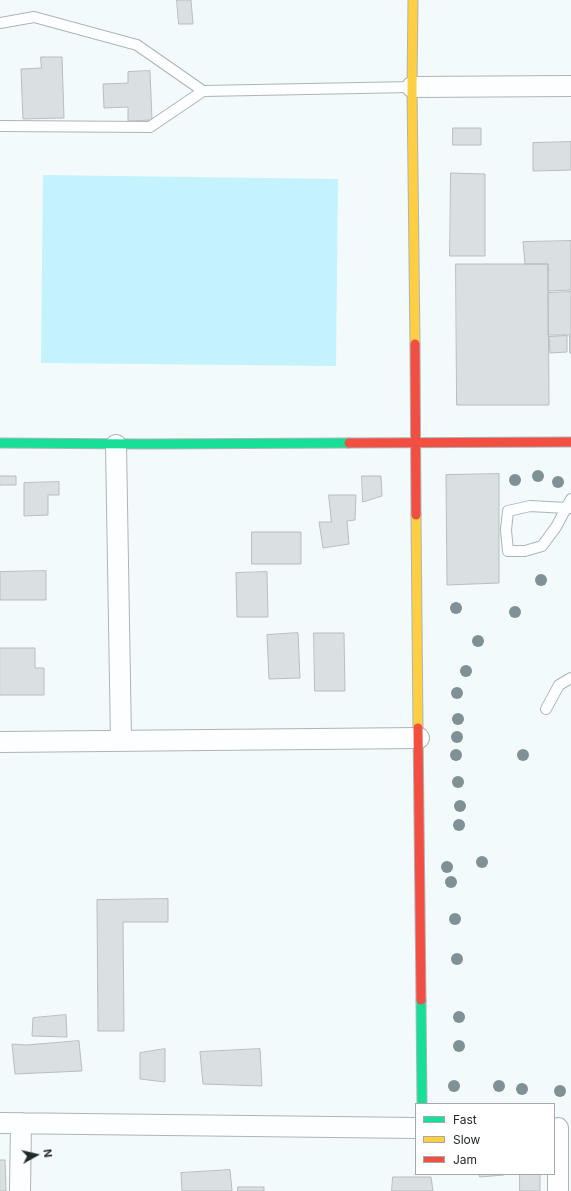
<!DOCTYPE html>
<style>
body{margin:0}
#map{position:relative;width:571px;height:1191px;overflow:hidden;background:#f2fafc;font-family:Inter,sans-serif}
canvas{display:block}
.legend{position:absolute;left:415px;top:1103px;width:140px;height:72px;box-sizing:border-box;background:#fff;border:1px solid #a7a9a9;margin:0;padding:5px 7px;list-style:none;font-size:12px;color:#232829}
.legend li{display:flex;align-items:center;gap:8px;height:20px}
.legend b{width:20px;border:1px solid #a7a9a9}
.north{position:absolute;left:16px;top:1135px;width:40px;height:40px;-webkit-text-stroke:3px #fff;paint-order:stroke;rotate:82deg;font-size:11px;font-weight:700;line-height:16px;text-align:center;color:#232829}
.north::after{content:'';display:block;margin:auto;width:14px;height:18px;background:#232829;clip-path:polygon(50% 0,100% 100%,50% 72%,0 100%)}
</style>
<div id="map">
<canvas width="571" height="1191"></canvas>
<ul class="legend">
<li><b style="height:5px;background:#16e098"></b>Fast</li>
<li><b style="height:5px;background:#ffcf43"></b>Slow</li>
<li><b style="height:5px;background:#f24e42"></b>Jam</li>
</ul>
<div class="north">N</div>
</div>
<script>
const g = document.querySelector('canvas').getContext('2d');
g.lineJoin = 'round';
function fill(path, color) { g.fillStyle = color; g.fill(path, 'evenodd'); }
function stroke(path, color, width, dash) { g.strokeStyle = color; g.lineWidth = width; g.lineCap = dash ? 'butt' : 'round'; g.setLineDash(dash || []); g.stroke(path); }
const green = new Path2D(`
 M43,175L338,179L336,366L41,363Z`);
const building = new Path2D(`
 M177,0H191L193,24H179Z
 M41,57H62L64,118L23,119L21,69L41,68Z
 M150,71L152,120L128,121V107L104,108L103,84L128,83V72Z
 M453,128H481V145H453Z
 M571,142V170L533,171V143Z
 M451,173L485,174V256H450Z
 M571,241V290L548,291V264H525L523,242Z
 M456,264H548L549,405H457Z
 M571,292V335H548V293Z
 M567,336V352L550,353L549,337Z
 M570,336H571V353H570Z
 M499,474V583L447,585L446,475Z
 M0,476H16V485H0Z
 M362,476H381L382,496L363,502Z
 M59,482V495H48V515L24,516V483Z
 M329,495H356L355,520L347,521L349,544L323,548L319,522H331Z
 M252,532H301V564H252Z
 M46,571V600H0V572Z
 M267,572L268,617H237L236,573Z
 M298,633L300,678L269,679L267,635Z
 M314,633H344L345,691H315Z
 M0,648H35V668H44V695H0Z
 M168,899V922H123L124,1031H98L97,900Z
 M66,1015L67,1037L32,1036L33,1018Z
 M79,1041L82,1071L15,1074L12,1044L26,1045Z
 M165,1049V1082L140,1079V1053Z
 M260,1049L262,1086L203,1084L200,1052Z
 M0,1160H5L6,1191H0Z
 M230,1170L232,1191H182L181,1173Z
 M479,1174H504V1175L480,1177Z
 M520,1174H540V1191H520Z
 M393,1177H431L433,1191H392Z
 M238,1187H264V1191H238Z`);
const lane = new Path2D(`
 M0,23L34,17L137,45L203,91L412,87
 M0,126L150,127L203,91
 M571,499L556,527L542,546L525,551H508L506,530L508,511L530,506L566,508H571
 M546,709L559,685L571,678`);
const street = new Path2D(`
 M412,87L571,86
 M116,445L121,741
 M0,742L419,738
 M0,1123L416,1128
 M558,1128V1191
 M20,1191L21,1123`);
const fast = new Path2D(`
 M0,443L143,444L349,443
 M421,1000L422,1104`);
const slow = new Path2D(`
 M413,0L412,87L415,344
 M416,515L418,728`);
const jam = new Path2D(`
 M415,344L416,515
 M349,443L571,442
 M418,728L421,1000`);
const trees = [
 [538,476],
 [515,480],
 [558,482],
 [541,580],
 [456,608],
 [515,612],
 [478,641],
 [466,671],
 [457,693],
 [458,719],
 [457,737],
 [456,755],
 [523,755],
 [458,782],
 [460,806],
 [459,825],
 [482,862],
 [447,867],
 [451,882],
 [455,919],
 [457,959],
 [459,1017],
 [459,1046],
 [454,1086],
 [499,1086],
 [522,1089],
 [560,1091]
];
fill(green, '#c4f3fe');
fill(building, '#dae0e2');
stroke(building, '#b8bebf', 1);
stroke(lane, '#aeb4b5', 12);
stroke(street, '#aeb4b5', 22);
stroke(fast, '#aeb4b5', 11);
stroke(slow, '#aeb4b5', 11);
stroke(jam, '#aeb4b5', 11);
stroke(lane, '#fdfeff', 10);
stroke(street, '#fdfeff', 20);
stroke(fast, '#16e098', 9);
stroke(slow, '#ffcf43', 9);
stroke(jam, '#f24e42', 9);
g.fillStyle = '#809195';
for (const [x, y] of trees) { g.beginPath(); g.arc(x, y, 6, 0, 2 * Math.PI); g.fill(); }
</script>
